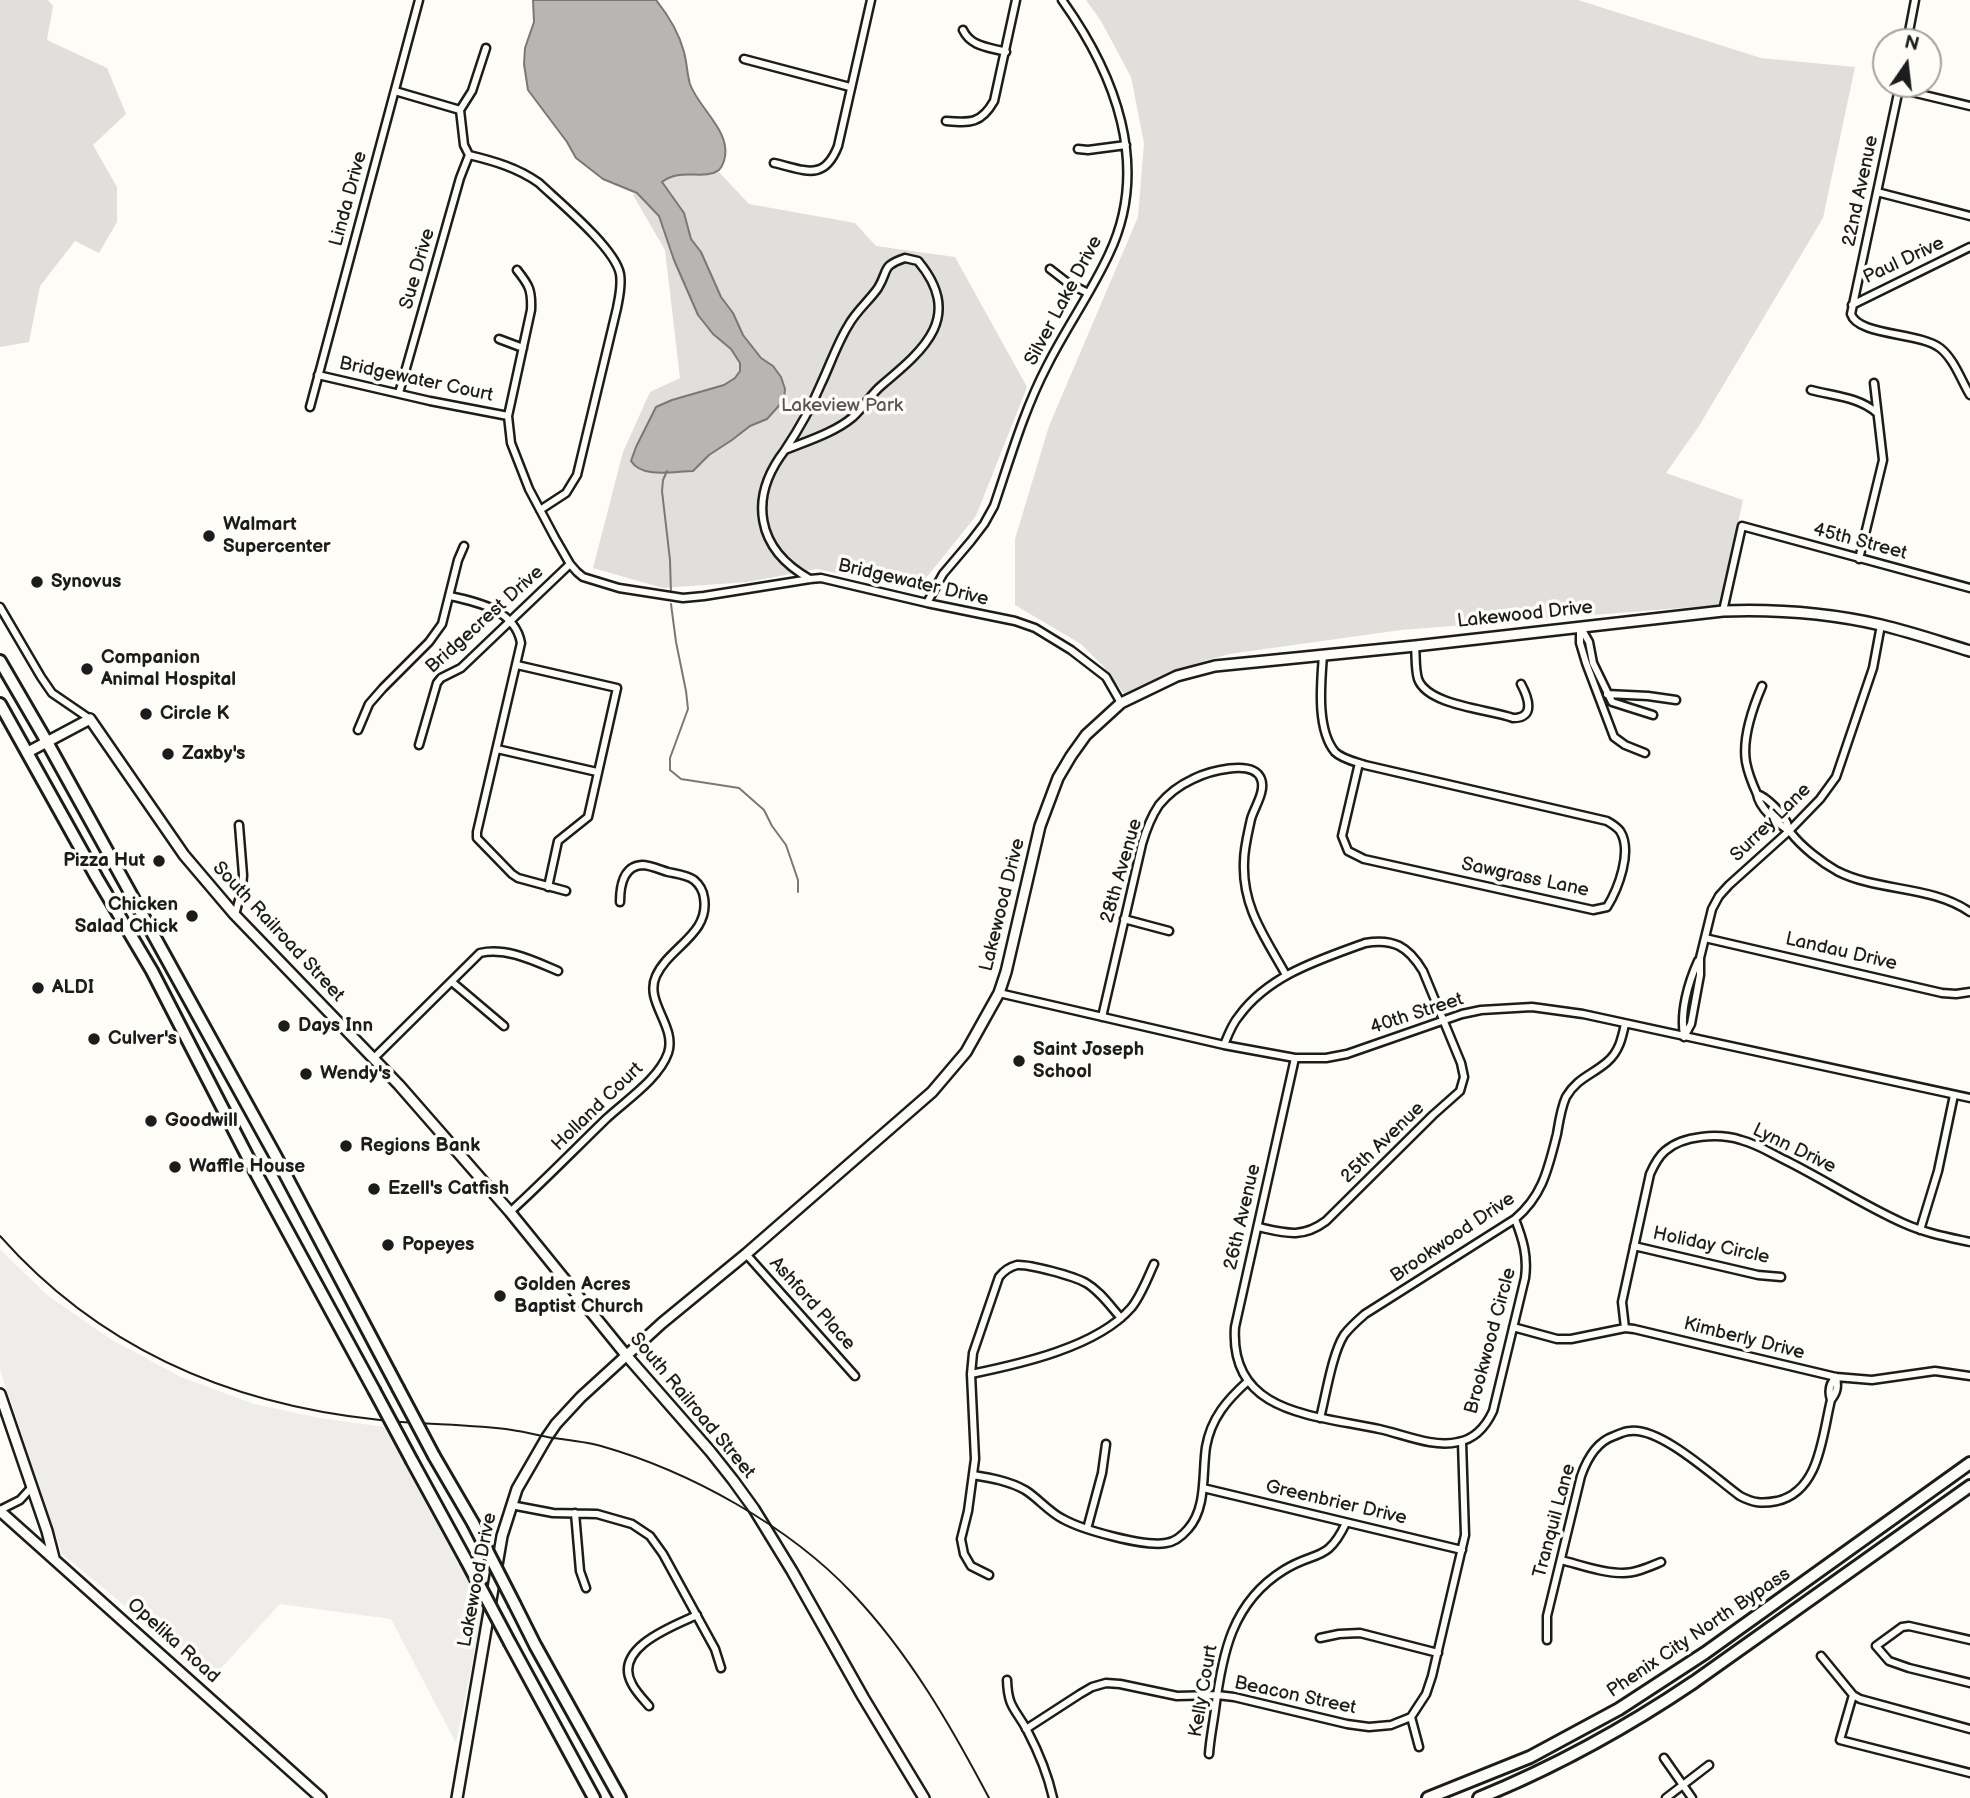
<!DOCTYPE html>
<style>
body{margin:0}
#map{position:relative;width:1970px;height:1798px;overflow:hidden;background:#fdfcf7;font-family:"Balsamiq Sans",sans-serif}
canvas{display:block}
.north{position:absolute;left:1872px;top:28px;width:70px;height:70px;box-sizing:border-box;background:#fdfcf7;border:2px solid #a3a29f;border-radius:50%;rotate:14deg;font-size:19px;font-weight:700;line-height:28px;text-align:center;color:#1c1c1c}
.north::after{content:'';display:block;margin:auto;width:24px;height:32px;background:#1c1c1c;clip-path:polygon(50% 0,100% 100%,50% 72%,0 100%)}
</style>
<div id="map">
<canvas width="1970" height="1798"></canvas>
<div class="north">N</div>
</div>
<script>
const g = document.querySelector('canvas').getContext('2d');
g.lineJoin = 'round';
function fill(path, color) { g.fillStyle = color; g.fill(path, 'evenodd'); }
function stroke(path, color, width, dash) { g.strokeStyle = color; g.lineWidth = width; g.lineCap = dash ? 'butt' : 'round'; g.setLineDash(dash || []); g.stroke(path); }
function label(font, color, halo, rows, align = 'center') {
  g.font = font + ' "Balsamiq Sans",sans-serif'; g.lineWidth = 7; g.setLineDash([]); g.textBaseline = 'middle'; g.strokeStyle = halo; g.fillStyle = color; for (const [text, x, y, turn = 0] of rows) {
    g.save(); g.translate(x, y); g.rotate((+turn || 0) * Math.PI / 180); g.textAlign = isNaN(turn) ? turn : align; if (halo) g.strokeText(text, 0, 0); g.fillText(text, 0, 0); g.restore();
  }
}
const built = new Path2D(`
 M0,1249L47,1295L112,1340L181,1377L254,1404L320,1418L384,1427L483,1609L456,1743L391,1619L280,1604L212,1678L62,1554L0,1370Z`);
const green = new Path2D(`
 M0,0H48L53,6L47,40L107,68L126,114L93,145L117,187V222L99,253L75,241L40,286L29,342L0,347Z
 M1086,0H1578L1761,58L1855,67L1823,218L1699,426L1666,473L1743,500L1720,605L1401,630L1229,654L1171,671L1124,694L1103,666L1081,644L1015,605V539L1049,426L1138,217L1144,143L1131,77L1101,21Z
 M718,171L749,204L855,223L876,246L955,257L1027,387L976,516L917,589L817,569L748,582L663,588L593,568L623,452L650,392L680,378L665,250L633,195C640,191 667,176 673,175C688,172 703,174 718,171Z`);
const water = new Path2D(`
 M533,0H656C668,15 679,33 684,52C687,63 687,74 690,84C698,108 733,132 724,161C723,164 721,168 719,170C704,181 680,167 662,182L684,213L691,239L701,252L721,297L733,313L743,335L761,358L773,366L781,377L785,389L784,400L767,419L750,426L732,440L709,455L693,471C676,471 642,479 631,461L636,447L656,407L672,400L724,385L735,378L740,371V363L731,349L713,334L698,315L674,260L659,216L637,193L603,179L576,158L567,142L528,90L524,64L525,48L534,22Z`);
const stream = new Path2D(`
 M667,471L663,480L662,491L670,560L671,594
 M671,604L676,642L686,691L688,709L670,758V770L681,779L739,788L764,810L772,826L786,845L798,880V892`);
const street = new Path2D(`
 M963,30C971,47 989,47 1006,52
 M1907,42L1915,0
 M744,59L850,87
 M1900,84L1851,314C1858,336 1919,332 1940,348C1954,359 1961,380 1970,395
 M1899,89L1970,106
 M395,91L460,110
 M460,110L464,145L469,155C494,161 518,168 539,183C559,202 615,248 620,274C622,286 619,297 617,308L577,475L566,493L540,510
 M460,110L472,91L486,48
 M946,121C970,123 981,124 994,101L1016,0
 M1078,149L1088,150L1126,145
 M774,163C805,170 824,182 838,146L871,0
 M1877,192L1970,216
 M905,258L918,261C964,316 925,349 882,385C871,394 864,407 853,417C834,433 807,441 785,450C799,429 811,408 821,384C830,365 837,344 848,326C856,311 869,301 878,288C889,270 881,266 905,258Z
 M1050,269L1068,283L1088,293
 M517,270C529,285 532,290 531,310L508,416L511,443L529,489L555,538L570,564L577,572L583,577L619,588L683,598L704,596L810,579L821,578L927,603L1015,621L1035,628L1071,650L1106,677L1121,703
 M1852,305L1970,247
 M499,339L523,348
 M318,375L430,401L508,416
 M1811,390C1834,396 1859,397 1877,413
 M399,393L460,178L469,155
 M310,407L419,0
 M785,450C748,498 756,549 810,579
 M1859,559L1883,460L1874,383
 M450,596C478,602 515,610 521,643L477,832V838L512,874L518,878L566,891
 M927,603L943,574L971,541L984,524L994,506C1010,459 1024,410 1047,366C1066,328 1091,293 1109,254C1151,166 1115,74 1062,0
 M0,607L41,677L52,693L90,719
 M1723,611L1742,526L1970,588
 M1580,627V643L1586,663L1614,737L1625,745L1645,753
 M1581,628L1589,642L1593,663L1612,702L1653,715
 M1415,646C1416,656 1415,669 1418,679C1428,706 1489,709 1513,718C1536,718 1528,697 1521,684
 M1323,655C1321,683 1316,729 1335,752C1342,759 1356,762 1365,765L1607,821C1612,824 1616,826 1620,831C1633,851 1618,889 1607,907L1593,910L1364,859L1348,851L1342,836L1359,763
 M517,665L617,688L588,817L558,841L548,887
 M1762,686C1753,707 1742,738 1746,762C1748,773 1752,783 1757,794C1767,797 1783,814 1787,823C1790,831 1785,827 1791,833C1802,847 1821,862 1837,871C1878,892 1931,885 1970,912
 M1607,694L1648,696L1676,700
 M358,730L369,704L383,688L429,642L442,624L458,560L464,546
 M419,745L437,683L441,678L461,668L570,564
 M497,749L597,772
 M1757,794C1759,808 1777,823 1789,831
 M235,915L242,889L243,875L239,825
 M1124,919L1169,931
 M1705,938L1942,993L1956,994L1970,992
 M452,982L504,1026
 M999,993L1224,1045L1295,1058H1326L1347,1054L1462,1014L1481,1010L1532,1007L1583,1014L1970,1098
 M1102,1017L1142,844C1146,830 1151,817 1159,805C1168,794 1180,785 1193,779C1207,772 1253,758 1261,779C1266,791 1254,808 1251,819C1248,833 1244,848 1244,862C1242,907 1265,937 1286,975
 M1684,1035C1680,1012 1688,983 1698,961
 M1684,1037L1691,1024L1700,975V958L1712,909L1719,896L1729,885L1789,831L1820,799L1836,777L1873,668L1881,625
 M1224,1045C1228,1035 1232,1024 1239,1016C1269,975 1319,960 1365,943C1393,938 1408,946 1423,971L1461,1063L1464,1077L1460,1091L1433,1115L1326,1221C1302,1239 1285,1233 1258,1227
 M1295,1058L1235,1327C1229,1415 1316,1415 1379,1429C1403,1434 1433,1448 1458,1442C1475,1439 1486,1426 1493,1411L1525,1278C1528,1256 1523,1240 1515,1219
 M373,1059L480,953C507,947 534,961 558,971
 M510,1212C543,1182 574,1150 606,1119C625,1101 659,1079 668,1053C677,1026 644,1002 656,976C669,947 710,934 704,898C703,890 700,885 694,880C687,875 677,874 668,872C661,870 650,865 642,865C623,866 620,887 620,902
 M1920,1230L1938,1171L1954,1095
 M1634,1246L1758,1275L1781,1277
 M746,1254L855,1376
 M1513,1327L1557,1339H1571L1625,1328L1634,1329L1836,1377L1872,1380L1935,1371L1970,1376
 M1625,1328L1622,1302L1650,1174C1654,1165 1658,1157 1665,1151C1683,1135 1719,1133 1741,1140C1757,1144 1771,1153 1785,1160C1825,1180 1863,1205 1903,1223C1925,1233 1947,1237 1970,1242
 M971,1374C1020,1364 1097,1347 1131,1308C1141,1296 1147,1279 1154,1264
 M1831,1400C1828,1391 1829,1384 1836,1377
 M1320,1418C1326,1395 1332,1354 1344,1335C1350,1327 1357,1321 1365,1314L1515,1219C1543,1195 1548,1169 1557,1134C1559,1122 1561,1108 1566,1097C1577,1078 1592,1075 1607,1062C1619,1052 1622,1038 1625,1024
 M973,1475C991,1478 1009,1481 1025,1490C1038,1498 1049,1512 1063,1519C1083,1530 1144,1547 1166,1543C1175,1542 1182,1536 1188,1529C1207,1508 1202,1474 1206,1447C1211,1418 1227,1400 1248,1381
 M1203,1488L1462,1550
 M511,1505L553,1513L597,1514L632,1524L650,1536L663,1554L715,1649L721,1668
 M0,1510L20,1500L31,1488
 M575,1513L580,1571L586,1588
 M1087,1529L1102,1473L1106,1444
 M1561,1560C1581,1565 1602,1573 1623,1573C1636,1573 1649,1567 1661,1562
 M989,1575L971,1566L964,1554L961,1539L968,1511L975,1459L971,1374L973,1353L999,1277C1003,1272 1009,1267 1017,1265C1029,1264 1074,1276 1086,1283C1100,1291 1110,1306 1121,1318
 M1320,1638L1339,1634L1360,1633L1438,1653
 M1547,1640V1616L1581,1476C1587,1459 1596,1442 1614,1436C1619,1434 1625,1431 1630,1431C1661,1427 1715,1478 1740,1496C1753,1503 1762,1504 1777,1501C1820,1491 1822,1436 1831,1400C1837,1392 1838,1387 1836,1377
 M1970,1640L1909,1626L1902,1627L1876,1646L1889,1661L1909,1668L1970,1683
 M1821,1656L1853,1695L1860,1699L1970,1729
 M1007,1680C1008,1708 1015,1708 1027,1730C1038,1751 1048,1775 1053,1798
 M1853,1695L1840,1740L1970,1773
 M649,1706C643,1699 636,1692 632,1684C612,1648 673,1626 697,1615
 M1411,1717L1419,1747
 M1026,1729L1080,1694L1092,1687L1106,1683L1120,1684L1177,1696L1217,1695L1234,1697L1347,1724L1369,1727L1391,1725L1411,1717L1426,1694L1432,1676L1465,1535L1462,1442
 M1209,1754C1210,1739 1213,1725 1215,1710C1222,1654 1232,1602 1284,1570C1316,1550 1327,1563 1346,1523
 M1664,1758L1692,1798
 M1666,1798L1709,1765`);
const secondary = new Path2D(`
 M28,752L90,719L184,855L235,915L399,1085L510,1212L626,1355L710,1451L733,1480L754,1509L792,1571L863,1697L924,1798
 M0,1394L47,1531L54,1558
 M0,1511L321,1798
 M457,1798L502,1536L517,1489L547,1437L556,1424L581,1397L662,1323L746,1254L932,1092L966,1052L999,993L1006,972L1040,826L1058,778L1071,756L1086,735L1121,703L1177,676L1215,666L1415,646L1723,611C1776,609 1829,613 1881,625C1911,632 1940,642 1970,651`);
const highway = new Path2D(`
 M0,661L47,742L275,1155L398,1388
 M0,704L97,878L152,971L257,1175L374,1390
 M434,1456L473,1523
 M412,1461L466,1560
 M515,1605L535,1645L620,1798
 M510,1643L594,1798
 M1428,1798L1530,1757L1619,1709L1705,1653L1970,1463
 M1479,1798C1555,1767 1626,1728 1694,1682L1970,1486`);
const rail = new Path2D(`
 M0,1236C100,1349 232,1405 380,1420C424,1425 468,1424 512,1430C526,1432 540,1436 553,1438C569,1440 586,1442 601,1446C689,1471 789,1526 852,1593C909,1653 951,1726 989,1798`);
const highwayBridge = new Path2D(`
 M398,1388L434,1456
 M374,1390L412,1461
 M473,1523L515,1605
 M466,1560L510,1643`);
const markers = [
 [209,536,7,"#1c1c1c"],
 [37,582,7,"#1c1c1c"],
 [87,669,7,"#1c1c1c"],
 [146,714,7,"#1c1c1c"],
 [168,754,7,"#1c1c1c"],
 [159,861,7,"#1c1c1c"],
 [192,916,7,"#1c1c1c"],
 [38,988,7,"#1c1c1c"],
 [284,1026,7,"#1c1c1c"],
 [94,1039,7,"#1c1c1c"],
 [1019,1061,7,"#1c1c1c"],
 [306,1074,7,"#1c1c1c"],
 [151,1121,7,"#1c1c1c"],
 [346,1146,7,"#1c1c1c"],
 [175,1167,7,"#1c1c1c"],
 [374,1189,7,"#1c1c1c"],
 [388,1245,7,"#1c1c1c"],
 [500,1296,7,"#1c1c1c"]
];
const streetNames = [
 ["22nd Avenue",1861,191,-78],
 ["Linda Drive",349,199,-75],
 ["Paul Drive",1904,261,-25],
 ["Sue Drive",418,269,-74],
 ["Silver Lake Drive",1064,301,-62],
 ["Bridgewater Court",416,380,12],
 ["45th Street",1860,542,15],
 ["Bridgewater Drive",913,583,13],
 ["Lakewood Drive",1525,615,-6],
 ["Bridgecrest Drive",485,620,-42],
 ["Surrey Lane",1771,823,-44],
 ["28th Avenue",1122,871,-74],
 ["Sawgrass Lane",1525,878,12],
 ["Lakewood Drive",1003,905,-76],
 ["South Railroad Street",278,932,47],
 ["Landau Drive",1841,952,13],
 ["40th Street",1417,1014,-18],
 ["Holland Court",598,1107,-44],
 ["25th Avenue",1383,1143,-44],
 ["Lynn Drive",1794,1149,26],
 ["26th Avenue",1243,1217,-77],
 ["Brookwood Drive",1453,1238,-34],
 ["Holiday Circle",1711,1246,12],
 ["Ashford Place",812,1304,48],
 ["Kimberly Drive",1744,1339,14],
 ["Brookwood Circle",1491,1341,-75],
 ["South Railroad Street",692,1406,50],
 ["Greenbrier Drive",1336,1503,13],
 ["Tranquil Lane",1555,1521,-75],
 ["Lakewood Drive",478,1580,-79],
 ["Phenix City North Bypass",1699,1633,-34],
 ["Opelika Road",173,1641,42],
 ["Kelly Court",1204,1691,-80],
 ["Beacon Street",1295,1696,12]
];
const parkNames = [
 ["Lakeview Park",842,406]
];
const poiNames = [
 ["Walmart",223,525],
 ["Supercenter",223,547],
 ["Synovus",51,582],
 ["Companion",101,658],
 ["Animal Hospital",101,680],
 ["Circle K",160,714],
 ["Zaxby's",182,754],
 ["Pizza Hut",145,861,"right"],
 ["Chicken",178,905,"right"],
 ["Salad Chick",178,927,"right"],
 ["ALDI",52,988],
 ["Days Inn",298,1026],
 ["Culver's",108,1039],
 ["Saint Joseph",1033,1050],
 ["School",1033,1072],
 ["Wendy's",320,1074],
 ["Goodwill",165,1121],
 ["Regions Bank",360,1146],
 ["Waffle House",189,1167],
 ["Ezell's Catfish",388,1189],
 ["Popeyes",402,1245],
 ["Golden Acres",514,1285],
 ["Baptist Church",514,1307]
];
fill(built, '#eeede9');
fill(green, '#e0dfdb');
fill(water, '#b7b6b2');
stroke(water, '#797876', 2);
stroke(stream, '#797876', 2);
stroke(street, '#1c1c1c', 11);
stroke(secondary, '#1c1c1c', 14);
stroke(highway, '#1c1c1c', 16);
stroke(street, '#fdfcf7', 6);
stroke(secondary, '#fdfcf7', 9);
stroke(highway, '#fdfcf7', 10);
stroke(rail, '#1c1c1c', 2);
stroke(highwayBridge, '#1c1c1c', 16, []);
stroke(highwayBridge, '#fdfcf7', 10);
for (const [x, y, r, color] of markers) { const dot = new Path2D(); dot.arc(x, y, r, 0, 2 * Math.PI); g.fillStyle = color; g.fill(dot); stroke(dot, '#fdfcf7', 2.5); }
label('19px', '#1c1c1c', '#fdfcf7', streetNames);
label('19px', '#575655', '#fdfcf7', parkNames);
label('bold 19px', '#1c1c1c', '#fdfcf7', poiNames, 'left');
</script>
